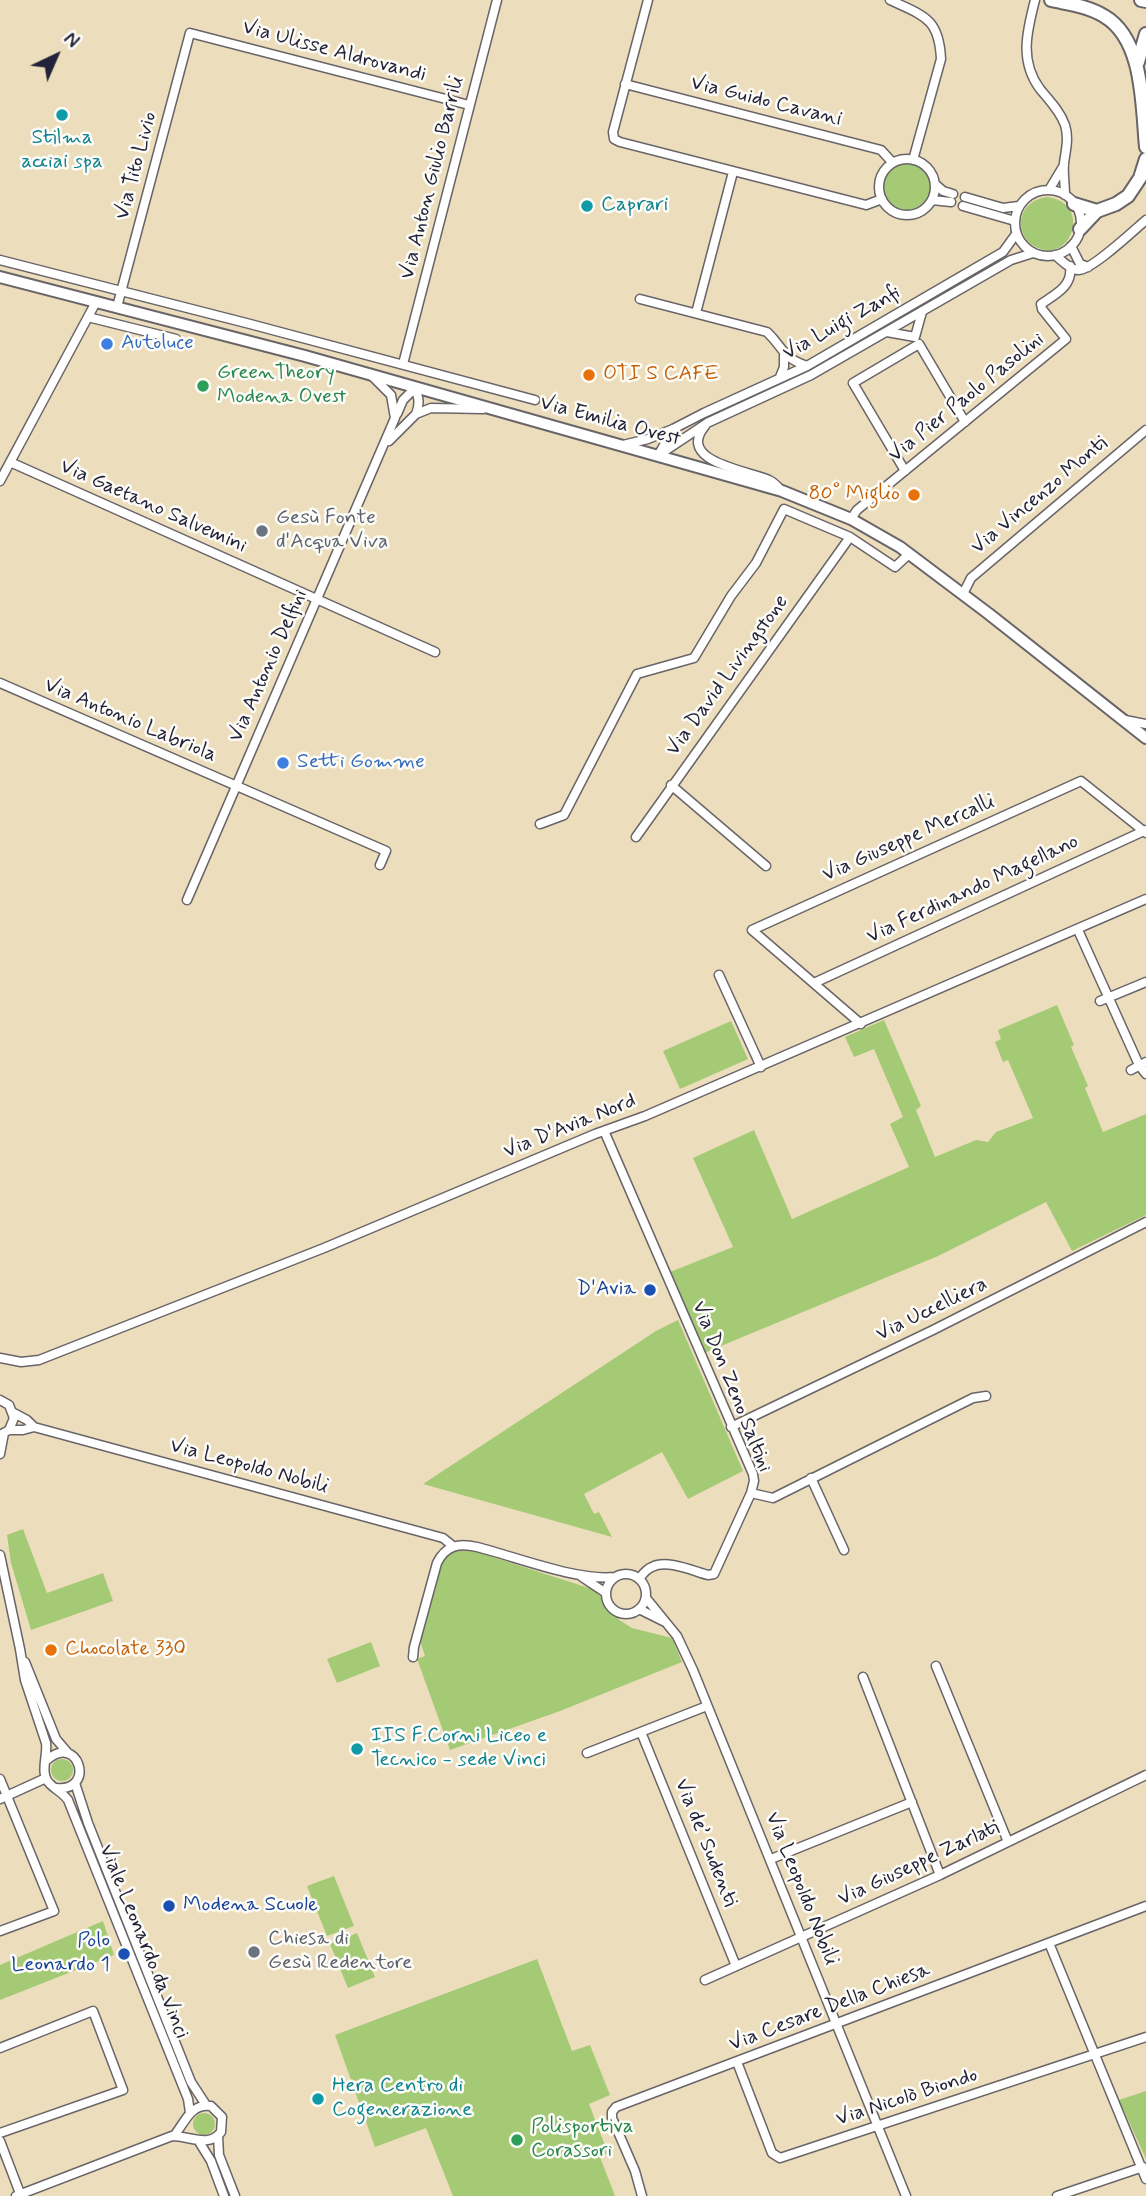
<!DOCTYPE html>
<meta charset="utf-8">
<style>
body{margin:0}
#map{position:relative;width:1146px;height:2196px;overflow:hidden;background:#ecdebc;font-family:Mynerve,sans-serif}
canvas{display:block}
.north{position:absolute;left:21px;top:21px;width:70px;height:70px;-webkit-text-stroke:5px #fdfcf7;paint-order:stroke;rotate:44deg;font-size:19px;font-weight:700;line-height:28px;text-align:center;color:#22223b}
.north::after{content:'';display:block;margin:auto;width:24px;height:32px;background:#22223b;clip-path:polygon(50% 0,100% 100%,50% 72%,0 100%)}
</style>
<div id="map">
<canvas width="1146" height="2196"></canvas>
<div class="north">N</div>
</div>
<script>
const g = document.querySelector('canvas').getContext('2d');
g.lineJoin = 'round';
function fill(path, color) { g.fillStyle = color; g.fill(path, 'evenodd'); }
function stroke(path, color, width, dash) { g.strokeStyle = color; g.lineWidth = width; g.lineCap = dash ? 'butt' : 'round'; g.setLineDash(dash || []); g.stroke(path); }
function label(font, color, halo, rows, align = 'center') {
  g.font = font + ' Mynerve,sans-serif'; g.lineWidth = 5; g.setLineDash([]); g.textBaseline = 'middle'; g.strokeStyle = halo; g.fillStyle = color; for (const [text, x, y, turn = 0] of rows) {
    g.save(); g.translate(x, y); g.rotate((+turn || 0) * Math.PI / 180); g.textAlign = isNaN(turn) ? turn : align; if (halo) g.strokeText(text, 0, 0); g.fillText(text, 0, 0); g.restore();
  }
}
const green = new Path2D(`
 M883 187a24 24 0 1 1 48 0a24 24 0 1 1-48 0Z
 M1048,197C1093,204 1071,265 1036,247C1029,244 1024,238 1022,231C1017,212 1031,198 1048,197Z
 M1057,1005L1074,1045L1071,1047L1088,1086L1085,1088L1103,1132L1146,1114V1215L1072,1251L1046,1202L938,1256L704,1353L670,1272L733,1247L693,1158L754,1130L792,1219L909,1167L890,1124L903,1117L874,1049L854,1057L845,1037L884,1020L921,1106L916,1110L935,1157L976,1140L988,1142L996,1132L1033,1118L1008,1060L1003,1062L995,1042L1001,1039L998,1030Z
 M731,1021L748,1059L680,1089L663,1051Z
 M678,1320L743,1471L688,1499L662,1452L584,1494L594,1514L599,1512L612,1537L423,1484L656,1331Z
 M23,1529L47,1593L103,1573L113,1601L31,1630L11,1563L7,1535Z
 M457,1550L477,1552L595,1590L618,1619L632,1628L672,1638L682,1662L560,1711L450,1750L417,1659L425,1656L420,1641L441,1567L446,1556Z
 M371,1642L380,1666L337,1683L327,1659Z
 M51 1770a11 11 0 1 1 22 0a11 11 0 1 1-22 0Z
 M334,1876L354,1926L327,1936L307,1886Z
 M103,1921L114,1955L0,2000V1965Z
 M357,1933L375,1977L348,1988L330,1944Z
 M537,1959L572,2051L590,2045L610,2095L589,2104L608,2153L600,2157L615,2196H453L426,2128L375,2147L335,2035Z
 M1146,2091V2159L1119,2100Z
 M193 2124a11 11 0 1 1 22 0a11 11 0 1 1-22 0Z`);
const minor = new Path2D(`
 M648,0L613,132L614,139L620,142L866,205L882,199
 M890,0C924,16 939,18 941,59L913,160
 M1035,0C1027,31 1019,61 1040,89C1049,100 1060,111 1065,125C1069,138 1066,149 1064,163C1063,173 1065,185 1065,195
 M625,84L881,150L892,162
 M879 187a28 28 0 1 1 56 0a28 28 0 1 1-56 0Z
 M935,184L943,191L953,194
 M1049,190L1064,165
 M1015 223a33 33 0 1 1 66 0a33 33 0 1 1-66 0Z
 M965,197L1003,208L1019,206
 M932,200L951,202
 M963,206L1015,221
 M1071,246L1080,264L1088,267
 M1055,255C1061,260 1071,270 1078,270C1091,271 1134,230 1146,220
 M0,260L250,324L535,400
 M640,299L767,332C784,348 781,357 807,366
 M117,307L190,33L469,105
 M696,313L733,172
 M88,317L176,339
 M887,332L915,337L922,312
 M403,364L497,0
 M780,377L784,367V355
 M397,414L403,400L415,388C419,398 420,404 416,414
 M705,426C675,462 750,471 769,480C774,482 778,487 782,491
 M389,441L416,414L431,408L483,409
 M623,445L648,439L673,429L704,413L807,366L1003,252L1016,234
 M659,454L673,429
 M659,455L707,423L811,375L1011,260L1033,253
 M10,462L435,652
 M905,471L853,383L919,344L965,422
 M0,481L96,302
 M851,519L857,510L1066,339L1042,309L1041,304C1056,294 1073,286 1070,266
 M963,594L971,578L1146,430
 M0,683L386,851L380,865
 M1125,720L1146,724
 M671,785L766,866
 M540,824L564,815L637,674L694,658L731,596L756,563L784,509L850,537L895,567L909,554
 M636,837L850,537
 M187,900L395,418L391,395L373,377
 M1078,930L1139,1065L1146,1074
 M719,975L761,1067
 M814,983L1146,830
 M1100,1001L1146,982
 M861,1024L752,930L1081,781L1146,833
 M1131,1070L1146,1062
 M605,1133L753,1474L754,1481L751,1493L773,1498L973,1398L986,1396
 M0,1358L21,1362L39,1360L324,1248L595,1134L645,1116L1146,899
 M0,1400L9,1405L14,1418L9,1430L0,1435
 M34,1427L443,1538L453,1546
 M731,1427L933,1330L1146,1222
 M9,1430H23L34,1427L27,1420L14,1413
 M0,1454L4,1433
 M811,1478L844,1550
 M0,1555L20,1649L25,1680L46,1743C48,1756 39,1774 50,1784C56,1790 62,1792 68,1800L188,2099L190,2113
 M606 1594a20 20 0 1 1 40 0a20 20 0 1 1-40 0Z
 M582,1577L606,1593
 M639,1579C642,1575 646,1569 652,1567C667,1559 693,1571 708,1575L714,1574L751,1493
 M646,1598L677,1636L693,1670L906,2196
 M639,1609L663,1621
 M413,1657L414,1647L437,1563C446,1545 459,1543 477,1547C517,1557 576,1581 615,1577
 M25,1662L56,1739L68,1753
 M936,1666L1008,1842
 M863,1677L940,1875
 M641,1732L736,1966
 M587,1753L707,1706
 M47,1760C78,1732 97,1792 56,1788
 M0,1779L54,1911L0,1931
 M75,1783L88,1823L191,2082L206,2105
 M0,1799L46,1778
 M771,1859L912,1802
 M1049,1943L1146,2179
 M705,1980L940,1875L1146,1775
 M0,2048L93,2011L123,2090L0,2133
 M737,2062L772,2153L780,2158L1146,2037
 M218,2136L219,2155L235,2196
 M198,2140L211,2161L224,2196
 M0,2141L21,2196
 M16,2196L172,2136C190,2136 209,2148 221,2132L222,2117L211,2106C191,2103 185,2122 174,2136
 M642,2196L635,2171L612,2118V2112L616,2107L1146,1906
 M1057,2196L1143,2167`);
const major = new Path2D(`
 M0,277L305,356L782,491L851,519L900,547L989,614L1146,738`);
const highway = new Path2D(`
 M1051,0C1069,4 1088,6 1104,16C1144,39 1142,106 1146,147
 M1141,0L1146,1
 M1138,62L1146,34
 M1074,204L1097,211
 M1080,229L1097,211L1116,204L1128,196L1140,178L1146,159`);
const markers = [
 [62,115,7,"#0f9aa8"],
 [587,206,7,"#0f9aa8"],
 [107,344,7,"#3f7fe0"],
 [589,375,7,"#e8710a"],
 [203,386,7,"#2e9e5b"],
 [914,495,7,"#e8710a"],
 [262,531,7,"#6b7280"],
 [283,763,7,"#3f7fe0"],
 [650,1290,7,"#1a4fb4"],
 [51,1650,7,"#e8710a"],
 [357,1749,7,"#0f9aa8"],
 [169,1906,7,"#1a4fb4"],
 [254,1952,7,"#6b7280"],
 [124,1954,7,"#1a4fb4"],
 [318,2099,7,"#0f9aa8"],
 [517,2140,7,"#2e9e5b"]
];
const streetNames = [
 ["Via Ulisse Aldrovandi",334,52,15],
 ["Via Guido Cavani",766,102,14],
 ["Via Tito Livio",137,166,-75],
 ["Via Anton Giulio Barrili",433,178,-76],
 ["Via Luigi Zanfi",842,324,-29],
 ["Via Pier Paolo Pasolini",967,398,-39],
 ["Via Emilia Ovest",610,422,15],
 ["Via Vincenzo Monti",1040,496,-40],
 ["Via Gaetano Salvemini",153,507,24],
 ["Via Antonio Delfini",269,666,-66],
 ["Via David Livingstone",728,676,-54],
 ["Via Antonio Labriola",130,721,23],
 ["Via Giuseppe Mercalli",909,839,-24],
 ["Via Ferdinando Magellano",973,890,-25],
 ["Via D'Avia Nord",570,1127,-22],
 ["Via Uccelliera",932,1310,-26],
 ["Via Don Zeno Saltini",731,1387,68],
 ["Via Leopoldo Nobili",249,1467,15],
 ["Via de’ Sudenti",705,1843,68],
 ["Via Giuseppe Zarlati",919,1864,-25],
 ["Via Leopoldo Nobili",801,1889,68],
 ["Viale Leonardo da Vinci",143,1942,68],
 ["Via Cesare Della Chiesa",830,2008,-21],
 ["Via Nicolò Biondo",907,2098,-18]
];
const cultureNames = [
 ["Stilma",62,139,"center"],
 ["acciai spa",62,163,"center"],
 ["Caprari",601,206],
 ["IIS F.Corni Liceo e",371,1737],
 ["Tecnico - sede Vinci",371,1761],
 ["Hera Centro di",332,2087],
 ["Cogenerazione",332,2111]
];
const shopNames = [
 ["Autoluce",121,344],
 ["Setti Gomme",297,763]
];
const leisureNames = [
 ["GreenTheory",217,374],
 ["Modena Ovest",217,398],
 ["Polisportiva",531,2128],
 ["Corassori",531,2152]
];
const foodNames = [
 ["OTI S CAFE",603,375],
 ["80° Miglio",900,495,"right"],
 ["Chocolate 330",65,1650]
];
const worshipNames = [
 ["Gesù Fonte",276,519],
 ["d'Acqua Viva",276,543],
 ["Chiesa di",268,1940],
 ["Gesù Redentore",268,1964]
];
const transitNames = [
 ["D'Avia",636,1290],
 ["Modena Scuole",183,1906,"left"],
 ["Polo",110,1942],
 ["Leonardo 1",110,1966]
];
fill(green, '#a4ca75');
stroke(minor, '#696468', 11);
stroke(major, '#696468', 14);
stroke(highway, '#696468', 16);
stroke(minor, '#fff', 8);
stroke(major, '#fff', 10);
stroke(highway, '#fff', 12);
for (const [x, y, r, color] of markers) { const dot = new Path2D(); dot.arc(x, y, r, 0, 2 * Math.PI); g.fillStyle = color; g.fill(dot); stroke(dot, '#fdfcf7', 2.5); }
label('21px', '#22223b', '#fdfcf7', streetNames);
label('21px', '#0d838f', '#fdfcf7', cultureNames, 'left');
label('21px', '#366cbe', '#fdfcf7', shopNames, 'left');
label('21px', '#27864d', '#fdfcf7', leisureNames, 'left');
label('21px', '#c56008', '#fdfcf7', foodNames, 'left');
label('21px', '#5b616d', '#fdfcf7', worshipNames, 'left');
label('21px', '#164399', '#fdfcf7', transitNames, 'right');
</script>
